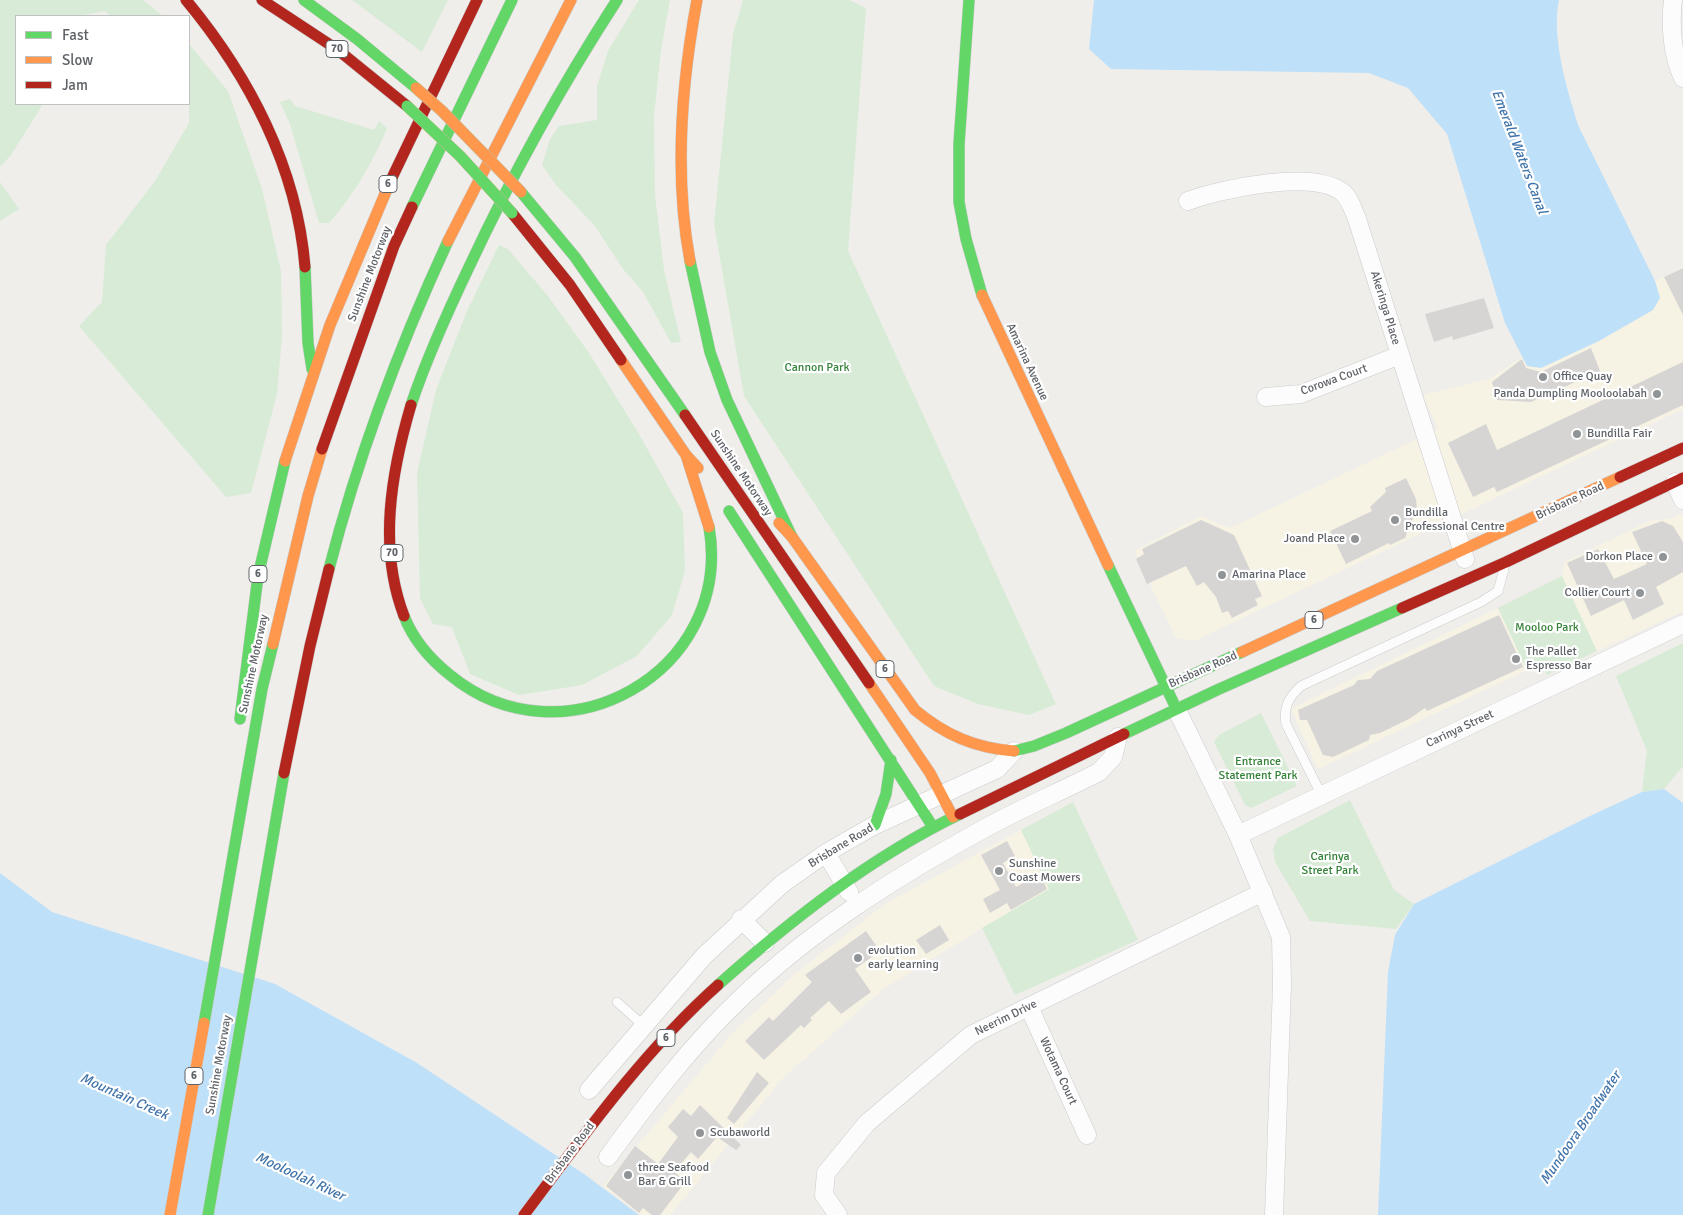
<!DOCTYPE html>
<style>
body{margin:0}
#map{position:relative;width:1683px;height:1215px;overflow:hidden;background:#efeeea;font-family:Signika,sans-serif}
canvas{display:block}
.legend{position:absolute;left:15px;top:15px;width:175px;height:90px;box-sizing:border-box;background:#fff;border:1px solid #bfc1c3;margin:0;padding:6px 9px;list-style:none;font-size:15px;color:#5f6368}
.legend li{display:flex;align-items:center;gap:10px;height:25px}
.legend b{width:25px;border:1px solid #bfc1c3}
</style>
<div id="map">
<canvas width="1683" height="1215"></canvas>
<ul class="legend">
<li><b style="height:6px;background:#63d668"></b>Fast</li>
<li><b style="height:6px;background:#ff974d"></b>Slow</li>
<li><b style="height:6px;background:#b3261e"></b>Jam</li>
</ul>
</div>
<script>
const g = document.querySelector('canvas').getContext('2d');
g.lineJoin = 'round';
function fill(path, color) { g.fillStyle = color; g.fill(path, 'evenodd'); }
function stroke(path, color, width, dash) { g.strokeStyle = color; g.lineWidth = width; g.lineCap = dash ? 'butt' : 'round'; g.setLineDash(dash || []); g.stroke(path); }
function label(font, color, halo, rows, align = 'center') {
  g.font = font + ' Signika,sans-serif'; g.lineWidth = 4.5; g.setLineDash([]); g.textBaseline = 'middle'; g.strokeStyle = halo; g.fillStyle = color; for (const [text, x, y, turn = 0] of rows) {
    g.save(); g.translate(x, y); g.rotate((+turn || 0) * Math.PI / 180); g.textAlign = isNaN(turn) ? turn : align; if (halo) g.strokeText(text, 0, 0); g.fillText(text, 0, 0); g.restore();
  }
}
const commercial = new Path2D(`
 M1683,267V409L1194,641L1176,638L1134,551L1201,516L1230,528L1438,429L1423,395L1489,379L1522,357L1527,366L1660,298L1655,281Z
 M1683,513V611L1597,651L1562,576L1565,562L1649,521L1673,518Z
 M1498,608L1527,670L1318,769L1291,709Z
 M1021,830L1050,889L982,928L882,990L783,1078L670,1215H641L603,1186L732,1034L796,973L885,904Z`);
const green = new Path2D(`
 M0,0H143L163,16H111L105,11L78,16H16V104H43L11,155L0,167Z
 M352,0H448L422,52Z
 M639,0H670L661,50L654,116L655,195L664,270L681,342L671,343L643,292L623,269L595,226L557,186L542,165L550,139L559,126L597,120V86L608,51Z
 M743,0H849L866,8L848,251L1056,704L1029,715L978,704L934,686L744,396L714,224L733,34Z
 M189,44L228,91L262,189L281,271L282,336L277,394L251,493L226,497L79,326L102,302L106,245L155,181L189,123Z
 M290,99L295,106L374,130L379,121L387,128C375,159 351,199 329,223H319L290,124L280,102Z
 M0,182L19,209L0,221Z
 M499,245L508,249L548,296L589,353L639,434L683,513L685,571L672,615L637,656L582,685L519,695L470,674L452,627L433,624L420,598L417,473L436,390L467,311Z
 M1562,576L1597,651L1547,675L1541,664L1527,670L1498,608Z
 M1683,643V766L1664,789L1642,792L1647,751L1616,676Z
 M1261,713L1297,786L1251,808L1245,805L1214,742L1219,735Z
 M1350,800L1394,890L1414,904L1396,929L1310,921L1275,862L1273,849L1278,838Z
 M1073,802L1138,940L1015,995L982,928L1049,889L1021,830Z`);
const water = new Path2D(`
 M1094,0H1559C1551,37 1567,89 1578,125L1655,281L1660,298L1653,310L1599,341L1541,368L1527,366L1505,323L1447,134L1408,88L1369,73L1111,69L1089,49Z
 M1664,789L1683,803V1215H1378L1388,972L1395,935L1414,904L1592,815L1642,792Z
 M0,873L52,912L275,984L417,1063L584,1174L639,1215H0Z`);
const building = new Path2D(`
 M1683,268V315L1664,277Z
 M1484,298L1494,328L1453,340L1452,336L1434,342L1425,314Z
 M1591,348L1600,371L1531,402L1497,400L1492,382L1522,359L1526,368L1541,372Z
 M1683,362V405L1497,492L1494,487L1473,497L1448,443L1486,424L1497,450Z
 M1406,478L1416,499L1417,509L1405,538L1390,545L1389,543L1346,564L1330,531L1372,511L1370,507L1386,492L1385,488Z
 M1201,520L1234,535L1262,596L1255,599L1258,605L1232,618L1228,611L1222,613L1216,597L1204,582L1197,586L1186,566L1147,584L1136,559L1144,554L1142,549Z
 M1662,521L1673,526L1683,542V572L1656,587L1664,604L1633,620L1624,600L1591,616L1567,563L1598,549L1614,579L1647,564L1632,532Z
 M1499,615L1523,667L1427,711L1425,708L1409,719L1380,733L1370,735L1369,740L1333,757L1323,755L1307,720H1300L1298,710L1354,685L1358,680L1370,679L1377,671Z
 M1007,841L1015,856L1003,863L1016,887L1040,874L1047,889L1011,910L1007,903L990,913L983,899L1000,890L981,855Z
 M940,925L949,940L926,954L916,940Z
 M866,931L880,951L855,969L871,992L841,1014L829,1001L810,1018L812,1020L804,1028L801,1025L764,1060L745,1041L769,1017L773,1021L812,982L805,975Z
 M757,1072L769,1083L734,1124L727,1118Z
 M700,1105L741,1145L736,1150L717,1137L698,1159L691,1152L674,1172L686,1181L660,1215H652L643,1208L639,1213L606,1186L635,1146L658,1164L678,1137L668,1127L683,1109L691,1116Z`);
const lane = new Path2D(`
 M1321,794L1286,724C1283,707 1289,697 1301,686L1481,602L1498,591L1504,569
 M617,1002L643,1025`);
const street = new Path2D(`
 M1673,0C1670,25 1672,55 1683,78
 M1188,201C1221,189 1312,169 1342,192C1350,198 1353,210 1357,219L1465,559
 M1266,397L1301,394L1400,355
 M1675,482L1683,500
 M1177,710L1238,835L1281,937L1282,985L1274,1215
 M1238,835L1683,624
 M826,853L849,892
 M741,919L765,943
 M1029,1007L1087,1135
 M589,1090L704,956L782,884L826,853L875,825L997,769L1014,751
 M608,1157C648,1102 692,1044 742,997C812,930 896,877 980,831C1019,809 1060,792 1099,772L1113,757L1118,737
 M838,1215L824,1195L826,1173L867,1123L971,1035L1263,892`);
const fast = new Path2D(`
 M304,0L357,39L416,88
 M969,0L959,144V202L966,239L982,295
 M521,192L575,257L685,415
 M412,207L512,0
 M690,261L710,352L727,400L792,537
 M305,267L308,343L312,369
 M411,405C427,357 448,311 470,265C513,173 562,85 617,0
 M729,511L933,827
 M1108,565L1175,706
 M329,569C358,456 399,347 448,241
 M404,616C413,639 431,660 450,675C563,768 734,672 709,527
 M240,719L258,576L285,461
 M1124,734L1217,690L1402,608
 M1014,751L1034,746L1066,733L1242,652
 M875,825L886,794L891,760
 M718,985C791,920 871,857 960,814
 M204,1023L262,689L273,644
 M208,1215L284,773`);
const slow = new Path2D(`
 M448,241L571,0
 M690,261C674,175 681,86 697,0
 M982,295L1108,565
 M621,360L686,455L698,468
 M686,455L709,527
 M285,461L330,325L390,182
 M779,523L792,537L915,710C945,735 975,748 1014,751
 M273,644L308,496L322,449
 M1242,652L1620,477
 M869,683L930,773L953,817
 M170,1215L204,1023`);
const jam = new Path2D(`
 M186,0C249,76 297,167 305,267
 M262,0L338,50L407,106
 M390,182L477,0
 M512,213L570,285L621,360
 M685,415L869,683
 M322,449L394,246L412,207
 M1620,477L1683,448
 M1402,608L1506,562L1683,478
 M404,616C378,548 391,473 411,405
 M284,773L310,646L329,569
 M960,814L1124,734
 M524,1215C584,1135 643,1052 718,985`);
const fastBridge = new Path2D(`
 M407,106L460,156L512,213`);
const slowBridge = new Path2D(`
 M416,88L442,111L521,192`);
const markers = [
 [1543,377,5,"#919496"],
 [1657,394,5,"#919496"],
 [1577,434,5,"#919496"],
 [1395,520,5,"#919496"],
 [1355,539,5,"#919496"],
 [1663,557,5,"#919496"],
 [1222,575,5,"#919496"],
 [1640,593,5,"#919496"],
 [1516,659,5,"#919496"],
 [999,871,5,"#919496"],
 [858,958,5,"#919496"],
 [700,1133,5,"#919496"],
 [628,1175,5,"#919496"]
];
const shields = [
 [337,49,22],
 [388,184,18],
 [392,553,22],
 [258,574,18],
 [1314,620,18],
 [885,669,18],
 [666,1038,18],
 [194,1076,18]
];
const shieldNames = [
 ["70",337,49],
 ["6",388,184],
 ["70",392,553],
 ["6",258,574],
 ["6",1314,620],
 ["6",885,669],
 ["6",666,1038],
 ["6",194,1076]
];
const streetNames = [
 ["Sunshine Motorway",370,274,-69],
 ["Akeringa Place",1385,308,73],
 ["Amarina Avenue",1027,362,65],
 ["Corowa Court",1334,380,-20],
 ["Sunshine Motorway",741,473,56],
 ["Brisbane Road",1570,501,-25],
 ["Sunshine Motorway",254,664,-78],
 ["Brisbane Road",1203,670,-24],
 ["Carinya Street",1460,729,-25],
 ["Brisbane Road",841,846,-31],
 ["Neerim Drive",1006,1018,-26],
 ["Sunshine Motorway",219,1065,-80],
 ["Wotama Court",1058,1071,65],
 ["Brisbane Road",570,1153,-53]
];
const parkNames = [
 ["Cannon Park",817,368],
 ["Mooloo Park",1547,628],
 ["Entrance",1258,762],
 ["Statement Park",1258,776],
 ["Carinya",1330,857],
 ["Street Park",1330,871]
];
const poiNames = [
 ["Office Quay",1553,377],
 ["Panda Dumpling Mooloolabah",1647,394,"right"],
 ["Bundilla Fair",1587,434],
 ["Bundilla",1405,513],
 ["Professional Centre",1405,527],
 ["Joand Place",1345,539,"right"],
 ["Dorkon Place",1653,557,"right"],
 ["Amarina Place",1232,575],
 ["Collier Court",1630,593,"right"],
 ["The Pallet",1526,652],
 ["Espresso Bar",1526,666],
 ["Sunshine",1009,864],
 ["Coast Mowers",1009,878],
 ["evolution",868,951],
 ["early learning",868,965],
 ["Scubaworld",710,1133],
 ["three Seafood",638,1168],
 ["Bar & Grill",638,1182]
];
const waterNames = [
 ["Emerald Waters Canal",1519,152,69],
 ["Mountain Creek",124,1097,24],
 ["Mundoora Broadwater",1581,1128,-56],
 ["Mooloolah River",300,1177,25]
];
fill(commercial, '#f7f3e4');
fill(green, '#d8ebd6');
fill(water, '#bfe0f9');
fill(building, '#d6d5d3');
stroke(lane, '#cbcccc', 10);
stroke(street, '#cbcccc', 19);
stroke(fast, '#cacacb', 12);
stroke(slow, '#cacacb', 12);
stroke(jam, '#cacacb', 12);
stroke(lane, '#fdfcfc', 9);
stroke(street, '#fdfcfc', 18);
stroke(fast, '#63d668', 11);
stroke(slow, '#ff974d', 11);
stroke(jam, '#b3261e', 11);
stroke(fastBridge, '#c8b996', 12, []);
stroke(slowBridge, '#c8b996', 12, []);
stroke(fastBridge, '#63d668', 11);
stroke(slowBridge, '#ff974d', 11);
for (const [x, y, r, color] of markers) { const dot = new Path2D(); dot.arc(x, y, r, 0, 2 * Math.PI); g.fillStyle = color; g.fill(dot); stroke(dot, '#fff', 2); }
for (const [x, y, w] of shields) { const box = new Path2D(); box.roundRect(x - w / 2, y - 8.5, w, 17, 4); g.fillStyle = '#fff'; g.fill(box); stroke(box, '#5f6368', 1); }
label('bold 11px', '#5f6368', null, shieldNames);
label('12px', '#5f6368', '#fff', streetNames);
label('12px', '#348238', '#fff', parkNames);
label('12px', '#5f6368', '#fff', poiNames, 'left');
label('italic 14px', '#4174aa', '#fff', waterNames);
</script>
